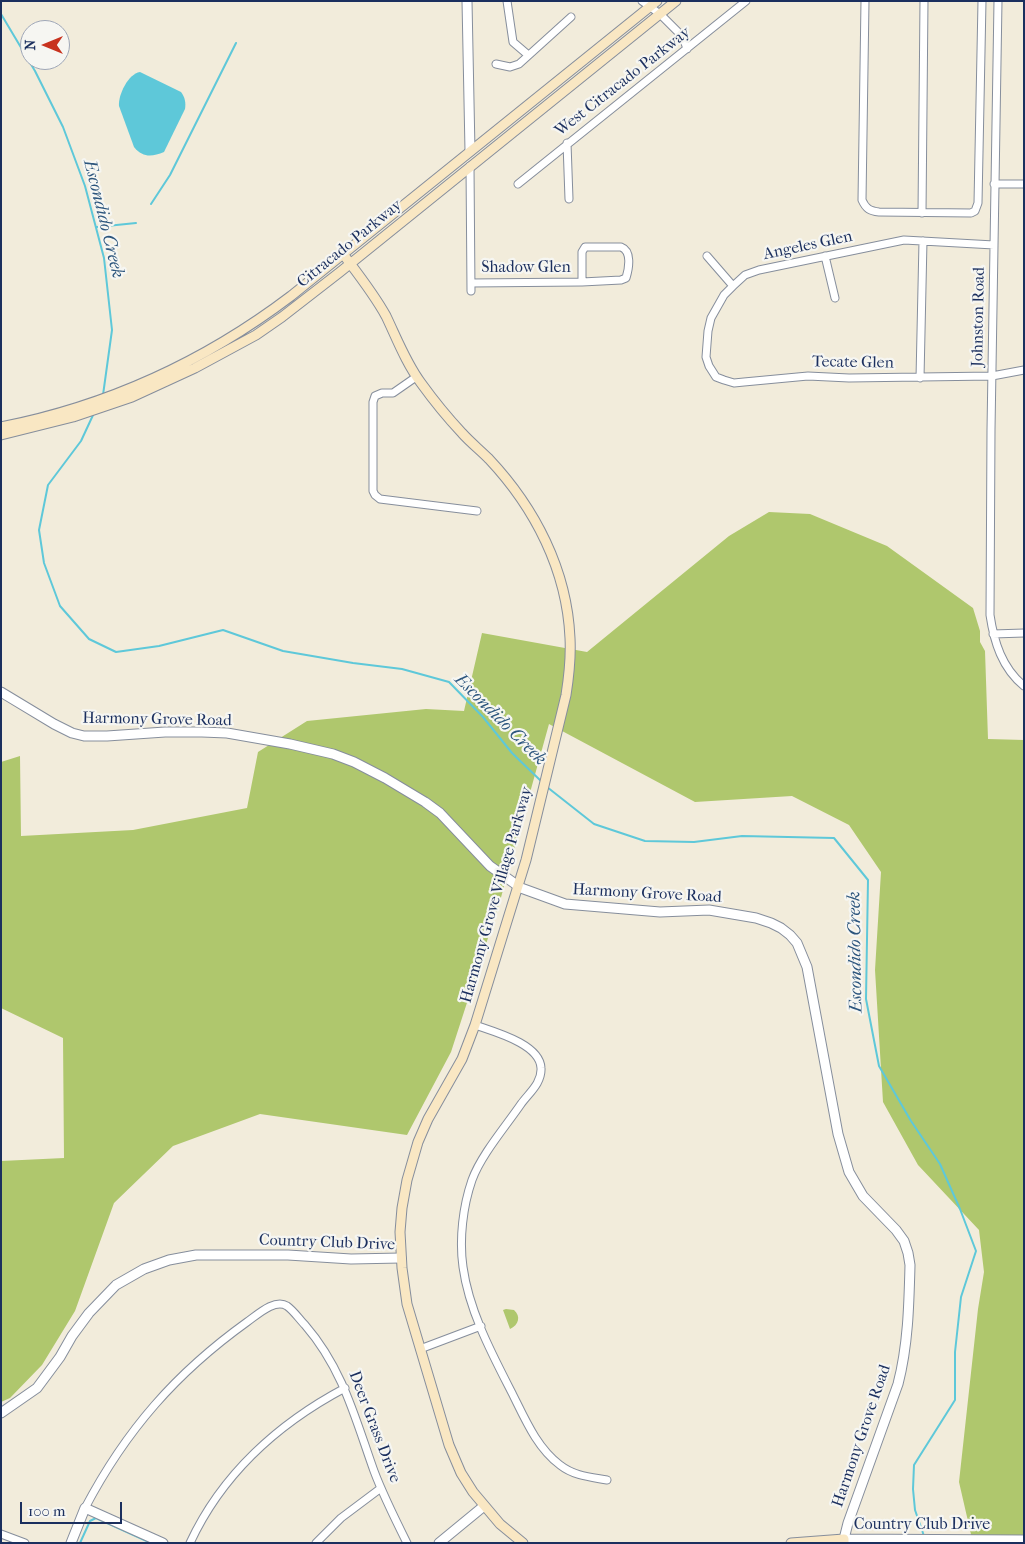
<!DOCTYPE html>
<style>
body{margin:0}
#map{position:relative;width:1025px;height:1544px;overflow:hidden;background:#f2ecdb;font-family:"IM FELL French Canon",serif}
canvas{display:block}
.frame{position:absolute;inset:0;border:2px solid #1b2f5e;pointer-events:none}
.north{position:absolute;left:20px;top:20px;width:50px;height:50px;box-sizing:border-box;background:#f6f6f2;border:1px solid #9ea6b7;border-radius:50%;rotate:270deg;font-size:14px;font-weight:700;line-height:20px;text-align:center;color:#1b2f5e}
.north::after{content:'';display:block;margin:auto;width:18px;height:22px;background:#c8321e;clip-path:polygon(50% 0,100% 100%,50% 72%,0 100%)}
.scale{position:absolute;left:20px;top:1502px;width:102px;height:22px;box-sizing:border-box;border:2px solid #1b2f5e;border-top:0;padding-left:6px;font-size:15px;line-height:18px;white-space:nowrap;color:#1b2f5e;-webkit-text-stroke:4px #f6f6f2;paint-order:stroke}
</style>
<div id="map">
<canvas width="1025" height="1544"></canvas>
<div class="frame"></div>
<div class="north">N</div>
<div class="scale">100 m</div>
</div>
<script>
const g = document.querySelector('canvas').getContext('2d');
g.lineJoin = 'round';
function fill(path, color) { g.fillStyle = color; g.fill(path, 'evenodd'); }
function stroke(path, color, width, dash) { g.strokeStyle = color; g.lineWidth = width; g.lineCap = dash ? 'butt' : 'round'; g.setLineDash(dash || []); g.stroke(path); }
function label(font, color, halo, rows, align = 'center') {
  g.font = font + ' "IM FELL French Canon",serif'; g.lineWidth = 4.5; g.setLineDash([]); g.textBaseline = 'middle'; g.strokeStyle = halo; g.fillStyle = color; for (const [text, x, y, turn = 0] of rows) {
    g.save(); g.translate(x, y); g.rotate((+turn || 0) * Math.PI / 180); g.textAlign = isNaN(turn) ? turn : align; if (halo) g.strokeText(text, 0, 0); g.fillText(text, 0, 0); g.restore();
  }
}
const green = new Path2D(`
 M769,512L810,514L887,546L973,608L980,631V642L985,651L988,739L1024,740V1543H973L959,1482L978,1309L984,1272L979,1230L918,1165L883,1102L875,970L881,872L849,825L792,796L695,802L549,724L500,901L451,1052L407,1135L260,1114L173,1146L114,1203L75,1311L42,1365L10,1398L1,1402V1161L64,1158L63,1038L1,1008V762L20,756L21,836L133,830L247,808L258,752L307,721L426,709L464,711L482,633L587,652L729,536Z
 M506,1309L514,1310C521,1316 519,1325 510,1329L503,1310Z`);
const water = new Path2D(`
 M140,72L181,92C185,97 186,103 185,109L164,152C152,157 143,158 134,147L119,106C118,95 128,74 140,72Z`);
const stream = new Path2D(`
 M1,14L35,71L63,127L85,186L104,258L112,330L103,395
 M151,204L170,175L236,43
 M97,227L136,223
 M94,413L81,441L48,485L39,530L44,563L60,606L89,639L116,652L159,646L223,630L283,651L353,663L402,669L449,682L483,717L512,753L542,782
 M547,787L594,824L645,841L694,842L742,836L834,838L868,880L866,999L879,1066L911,1121L940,1164L960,1209L976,1251L961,1297L955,1352V1400L914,1465L913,1489L915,1510L924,1536
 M80,1543L90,1521L96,1518L151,1543`);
const minor = new Path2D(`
 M507,1L513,42L527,54
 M642,1L660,14L683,37L687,49
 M865,1L862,200C866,209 870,211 879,212L971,213L975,211L978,203L982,1
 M998,1L991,430L990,615C994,642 1002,668 1024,686
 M496,64L510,67L519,64L571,17
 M567,143L569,199
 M470,166L471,291
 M518,184L746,1
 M994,184H1024
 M922,213L924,1
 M994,245L904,240L759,270L745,275L733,286L724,295L711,318L708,331L706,357L709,366L716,377L724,380L734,383L744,382L808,376L849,378L992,376L1024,370
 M585,247H621C632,251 629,268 626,278L621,280L582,282V252Z
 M707,256L733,286
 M825,256L835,298
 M471,283L582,282
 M416,377L393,393H382L375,396L373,402V491L375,495L380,499L477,511
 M920,378L923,241
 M993,634L1024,633
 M475,1025C495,1032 540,1044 541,1068C542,1083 529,1093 521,1104C506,1126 481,1155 472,1180C463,1206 459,1239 463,1267C469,1311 492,1354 512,1393C525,1419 537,1448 560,1465C574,1476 590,1477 607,1480
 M420,1349L481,1326
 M85,1508C126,1430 176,1373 247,1322C257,1315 275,1298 287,1306C294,1311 299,1319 305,1325C343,1369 355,1418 374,1471C383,1495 395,1519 407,1543
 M1,1534L25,1543
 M190,1543C222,1474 279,1423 345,1388
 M316,1543L341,1518L381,1488`);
const tertiary = new Path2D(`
 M467,1L470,151
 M1,692L54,724L72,733L84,736H107L165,732H202L227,733L290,744L333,754L354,762L385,778L425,802L440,813L490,866L521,888L565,904L660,912L709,910L756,918L771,923L781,928L790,935L797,943L807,967L838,1134L849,1172L863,1196L896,1230L904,1241L908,1253L910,1265C909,1305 908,1346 898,1384L848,1523L844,1539L1024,1540
 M1,1413L37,1388L60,1357L72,1336L89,1313L116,1285L144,1269L169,1260L196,1255H288L351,1259L401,1258
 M71,1543L85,1508L163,1543
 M439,1543L484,1506`);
const secondary = new Path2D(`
 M343,254C358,274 374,294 386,316C397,339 406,363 421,383C434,401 447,417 462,433C470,442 480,450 489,459C535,508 567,570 570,638C571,657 569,676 566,695L526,860L475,1025L462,1059L428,1119L418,1142L407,1180L402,1208L400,1232L402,1268L407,1304L449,1445L461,1473L473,1492L500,1524L523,1543
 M1,427C107,406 204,362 291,296L657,1
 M1,435L73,417L132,397L195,368L256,335L282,317L340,272L676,1
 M791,1543L844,1539V1543`);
const streetNames = [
 ["West Citracado Parkway",623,82,-38],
 ["Citracado Parkway",350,244,-39],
 ["Angeles Glen",808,246,-12],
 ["Shadow Glen",526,268],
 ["Johnston Road",979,317,-89],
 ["Tecate Glen",853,363,1],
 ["Harmony Grove Road",157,720,1],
 ["Harmony Grove Road",647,894,3],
 ["Harmony Grove Village Parkway",497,895,-74],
 ["Country Club Drive",327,1243,2],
 ["Deer Grass Drive",374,1427,69],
 ["Harmony Grove Road",862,1436,-71],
 ["Country Club Drive",922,1525]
];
const waterNames = [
 ["Escondido Creek",103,219,76],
 ["Escondido Creek",500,720,45],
 ["Escondido Creek",856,952,-91]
];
fill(green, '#afc76d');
fill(water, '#5ec8d9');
stroke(stream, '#5ec8d9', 2);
stroke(minor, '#868e9c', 9);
stroke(tertiary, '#868e9c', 11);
stroke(secondary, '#868e9c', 11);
stroke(minor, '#fff', 7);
stroke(tertiary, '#fff', 9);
stroke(secondary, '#f9e7c3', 9);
label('16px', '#1b2f5e', '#f6f6f2', streetNames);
label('italic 18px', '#2c557d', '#f6f6f2', waterNames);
</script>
